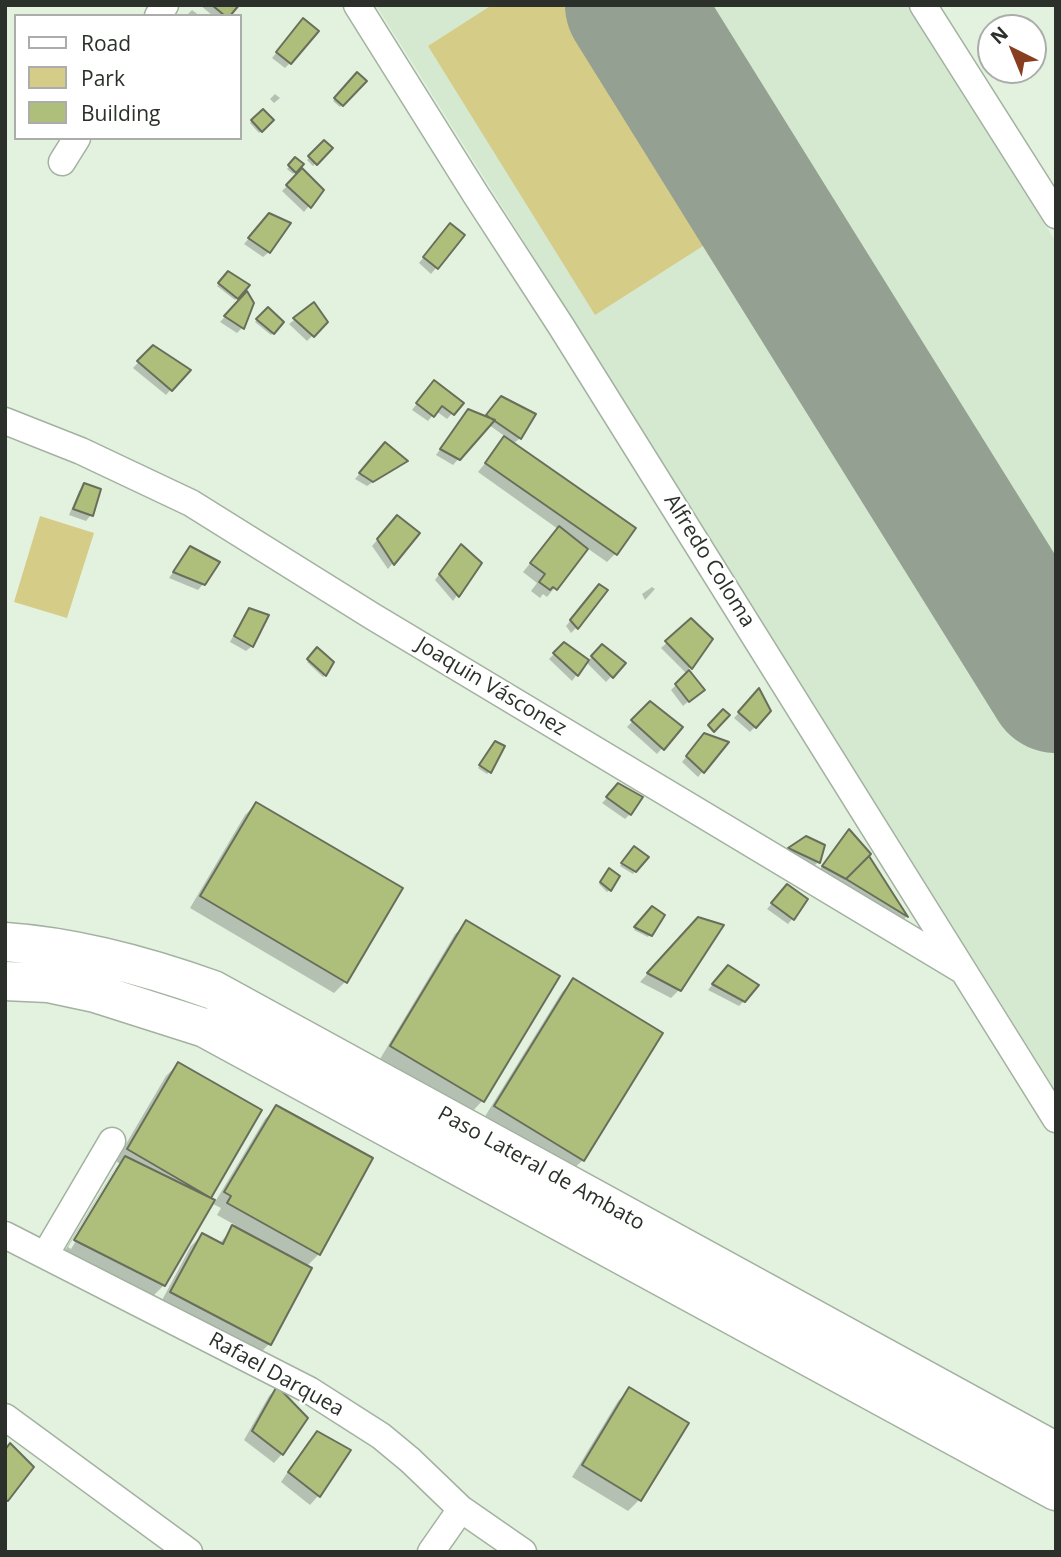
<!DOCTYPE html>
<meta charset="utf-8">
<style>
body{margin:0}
#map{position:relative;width:1061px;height:1557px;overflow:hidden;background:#e2f2df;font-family:"Open Sans",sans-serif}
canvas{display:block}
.frame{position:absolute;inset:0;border:7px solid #2b312a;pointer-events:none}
.legend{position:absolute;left:14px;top:14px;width:228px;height:126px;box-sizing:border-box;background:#fff;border:2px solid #aaadaa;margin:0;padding:9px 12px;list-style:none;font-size:21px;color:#2b312a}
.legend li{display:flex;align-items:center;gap:14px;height:35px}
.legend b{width:35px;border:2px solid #aaadaa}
.north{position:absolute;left:977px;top:14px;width:70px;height:70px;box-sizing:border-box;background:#fff;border:2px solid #aaadaa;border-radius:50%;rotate:317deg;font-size:19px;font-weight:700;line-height:28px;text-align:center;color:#2b312a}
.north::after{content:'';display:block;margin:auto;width:24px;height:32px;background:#873f1f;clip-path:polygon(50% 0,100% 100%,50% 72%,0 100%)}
</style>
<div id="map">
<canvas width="1061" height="1557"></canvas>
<div class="frame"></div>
<ul class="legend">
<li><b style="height:9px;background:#fff"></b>Road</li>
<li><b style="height:19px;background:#d5cc88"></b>Park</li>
<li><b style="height:19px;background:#adbf7a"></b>Building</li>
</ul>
<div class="north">N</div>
</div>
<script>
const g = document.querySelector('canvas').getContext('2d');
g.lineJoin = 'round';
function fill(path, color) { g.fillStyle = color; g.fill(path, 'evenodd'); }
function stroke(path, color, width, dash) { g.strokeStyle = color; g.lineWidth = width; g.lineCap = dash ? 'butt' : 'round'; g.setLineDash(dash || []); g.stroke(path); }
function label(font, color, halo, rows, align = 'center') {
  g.font = font + ' "Open Sans",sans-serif'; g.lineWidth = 5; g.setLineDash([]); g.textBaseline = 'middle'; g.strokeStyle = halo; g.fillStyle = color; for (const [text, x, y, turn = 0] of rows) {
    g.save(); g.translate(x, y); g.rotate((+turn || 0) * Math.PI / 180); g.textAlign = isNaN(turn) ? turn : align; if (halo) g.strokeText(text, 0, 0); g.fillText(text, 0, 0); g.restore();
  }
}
const built = new Path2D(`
 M376,5H910L1056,242V1092Z`);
const green = new Path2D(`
 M492,5H586L728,230L595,315L428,46Z
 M40,516L94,533L67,618L14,602Z`);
const shadow = new Path2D(`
 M200,5H236L228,16H213Z
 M192,10L200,16H186Z
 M298,26L290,63L285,68L272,58Z
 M358,75L365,81L340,107L333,101Z
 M275,94L280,98L274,103L270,99Z
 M263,111L272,120L259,133L250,123Z
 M324,142L331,148L313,166L307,160Z
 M295,159L301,165L293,174L287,169Z
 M302,171L322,190L304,212L282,191Z
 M264,221L269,252L263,257L244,244Z
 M445,231L463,236L431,274L419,263Z
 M228,273L248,285L235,300L217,286Z
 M246,294L242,328L237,333L220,322Z
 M313,305L326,322L307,341L289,324Z
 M268,309L282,322L271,335L255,322Z
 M153,347L188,370L166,395L133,368Z
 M429,388L461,403L447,419L436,411L428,421L412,410Z
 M496,404L520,438L513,444L615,554L607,562L587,548L547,597L543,594L540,598L531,591L537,583L523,572L558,529L478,472L506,437L489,425L453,465L436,455L463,417L484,418Z
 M380,450L405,461L367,486L355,479Z
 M84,485L99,490L91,515L86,521L69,515L79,491Z
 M392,523L417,533L388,569L372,546Z
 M190,548L203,584L198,590L169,578Z
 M455,552L479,564L453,601L435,580Z
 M652,587L655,589L645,600L642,594Z
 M606,590L576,628L571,633L566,626L594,591Z
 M249,610L252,646L246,651L230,642L244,616Z
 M691,621L710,639L687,671L702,690L683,706L671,690L687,674L661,648Z
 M564,644L588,661L602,646L624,663L606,682L586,662L572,681L549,659Z
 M318,650L325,675L323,677L307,662Z
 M759,691L755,727L750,732L734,718Z
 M650,703L680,727L657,754L627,727Z
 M699,741L703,771L698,777L682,762Z
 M493,746L489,772L487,774L478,768Z
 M619,786L630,814L625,819L602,803Z
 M256,804L345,982L334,993L190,908L245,815Z
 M844,837L866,856L906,917L902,922L818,872Z
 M806,838L818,862L813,867L785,854Z
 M632,850L646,857L633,874L620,866Z
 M607,872L610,890L607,892L599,884Z
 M782,892L793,918L788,924L767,909Z
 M652,908L650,934L648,937L634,930Z
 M467,923L558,977L482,1101L471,1113L380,1059L455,934Z
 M690,927L679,990L671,998L640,982Z
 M722,973L744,1001L739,1006L708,990Z
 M573,980L583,1160L571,1171L484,1118L562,992Z
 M178,1064L260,1111L209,1198L215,1202L265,1119L277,1107L319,1254L306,1267L269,1344L258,1355L160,1304L191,1246L202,1235L219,1244L235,1225L217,1215L221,1208L211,1203L164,1285L152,1297L64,1252L114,1170L120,1164L116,1161L166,1076ZM115,1169H120L71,1249L68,1247Z
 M277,1388L305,1418L282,1454L274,1463L244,1440L269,1396Z
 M630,1389L640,1499L628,1511L572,1477L618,1401Z
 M317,1433L349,1450L318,1496L310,1505L281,1482L308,1442Z`);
const runway = new Path2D(`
 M633,5L1056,685`);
const building = new Path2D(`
 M212,5H239L230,16H225Z
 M303,18L319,31L291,64L276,52Z
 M357,72L367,81L343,106L334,98Z
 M263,109L274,120L262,132L251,120Z
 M324,140L333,148L317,165L308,156Z
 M295,157L304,164L296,173L288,165Z
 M302,168L324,190L311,208L286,185Z
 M269,213L291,223L270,253L248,238Z
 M450,223L465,235L438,269L423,257Z
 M228,271L250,285L238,299L218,283Z
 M247,291L254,303L244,329L224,316Z
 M314,302L328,322L314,337L293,318Z
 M268,307L284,322L274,334L256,319Z
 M153,345L191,370L172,391L137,361Z
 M434,380L464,403L454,415L442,406L434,417L416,403Z
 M501,396L536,414L521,439L486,415Z
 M468,409L495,420L460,460L440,449Z
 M504,436L636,528L617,555L485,463Z
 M385,442L408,461L373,482L359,473Z
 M84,483L101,489L93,516L73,509Z
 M397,515L420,533L394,565L377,539Z
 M559,526L588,549L557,590L553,587L550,590L539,582L545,574L530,563Z
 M461,544L482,563L459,597L439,574Z
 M190,546L220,562L205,585L173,572Z
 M599,584L608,590L578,629L570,620Z
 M249,608L269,615L253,647L234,636Z
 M691,618L713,639L692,669L665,641Z
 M564,642L589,660L578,676L553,653Z
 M602,644L626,663L613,678L591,656Z
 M317,647L334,662L326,676L307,659Z
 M689,670L705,690L689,702L675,684Z
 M759,688L771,711L756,728L738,712Z
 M650,701L683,727L664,750L631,720Z
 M723,709L730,715L714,732L708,725Z
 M704,733L729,742L704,773L686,756Z
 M495,741L505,746L491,773L479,765Z
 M618,783L643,797L631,815L606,797Z
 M256,802L403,888L347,983L200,896Z
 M849,829L871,854L846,879L822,866Z
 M806,836L825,845L820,863L788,848Z
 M634,846L649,857L636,872L621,863Z
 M869,856L908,917L846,879Z
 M609,868L620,876L611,891L600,882Z
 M787,884L808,899L794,920L771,903Z
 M652,906L665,915L652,936L634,927Z
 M698,917L724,925L681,991L647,973Z
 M466,920L560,976L484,1102L390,1046Z
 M728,965L759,985L745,1002L712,984Z
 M573,978L663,1033L584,1161L494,1106Z
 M178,1062L262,1110L211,1198L127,1149Z
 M276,1105L373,1158L320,1255L227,1203L231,1196L224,1192Z
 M125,1156L215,1200L165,1286L74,1240Z
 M232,1225L312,1268L271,1345L170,1292L202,1233L223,1244Z
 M277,1386L308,1418L283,1455L252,1431Z
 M629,1387L689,1423L641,1501L582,1465Z
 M317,1431L351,1450L320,1497L288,1472Z
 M10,1443L34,1467L8,1501L5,1500V1450Z`);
const minor = new Path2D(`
 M357,5L476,195L561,326L1056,1119
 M923,5L1056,215
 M158,16L165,5
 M62,162L77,138
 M5,421L81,451L191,503L372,616L962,970
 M5,1235L309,1390L381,1436L410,1460L461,1509L523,1552
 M45,1255L112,1141
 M5,1417L189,1552
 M431,1552L461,1509`);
const highway = new Path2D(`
 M5,942C77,947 146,966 213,990L1056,1452
 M5,981L48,983L95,993L205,1028L1056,1491`);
const streetNames = [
 ["Alfredo Coloma",709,561,58],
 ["Joaquin Vásconez",491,687,31],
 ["Paso Lateral de Ambato",541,1169,29],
 ["Rafael Darquea",276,1375,29]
];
fill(built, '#d5e9d0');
fill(green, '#d5cc88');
fill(shadow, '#0003');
stroke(runway, '#94a092', 136);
fill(building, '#adbf7a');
stroke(building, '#696e5b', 2);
stroke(minor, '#a3b2a0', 29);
stroke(highway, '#a3b2a0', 41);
stroke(minor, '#fff', 26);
stroke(highway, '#fff', 38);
label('21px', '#2b312a', '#fff', streetNames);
</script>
